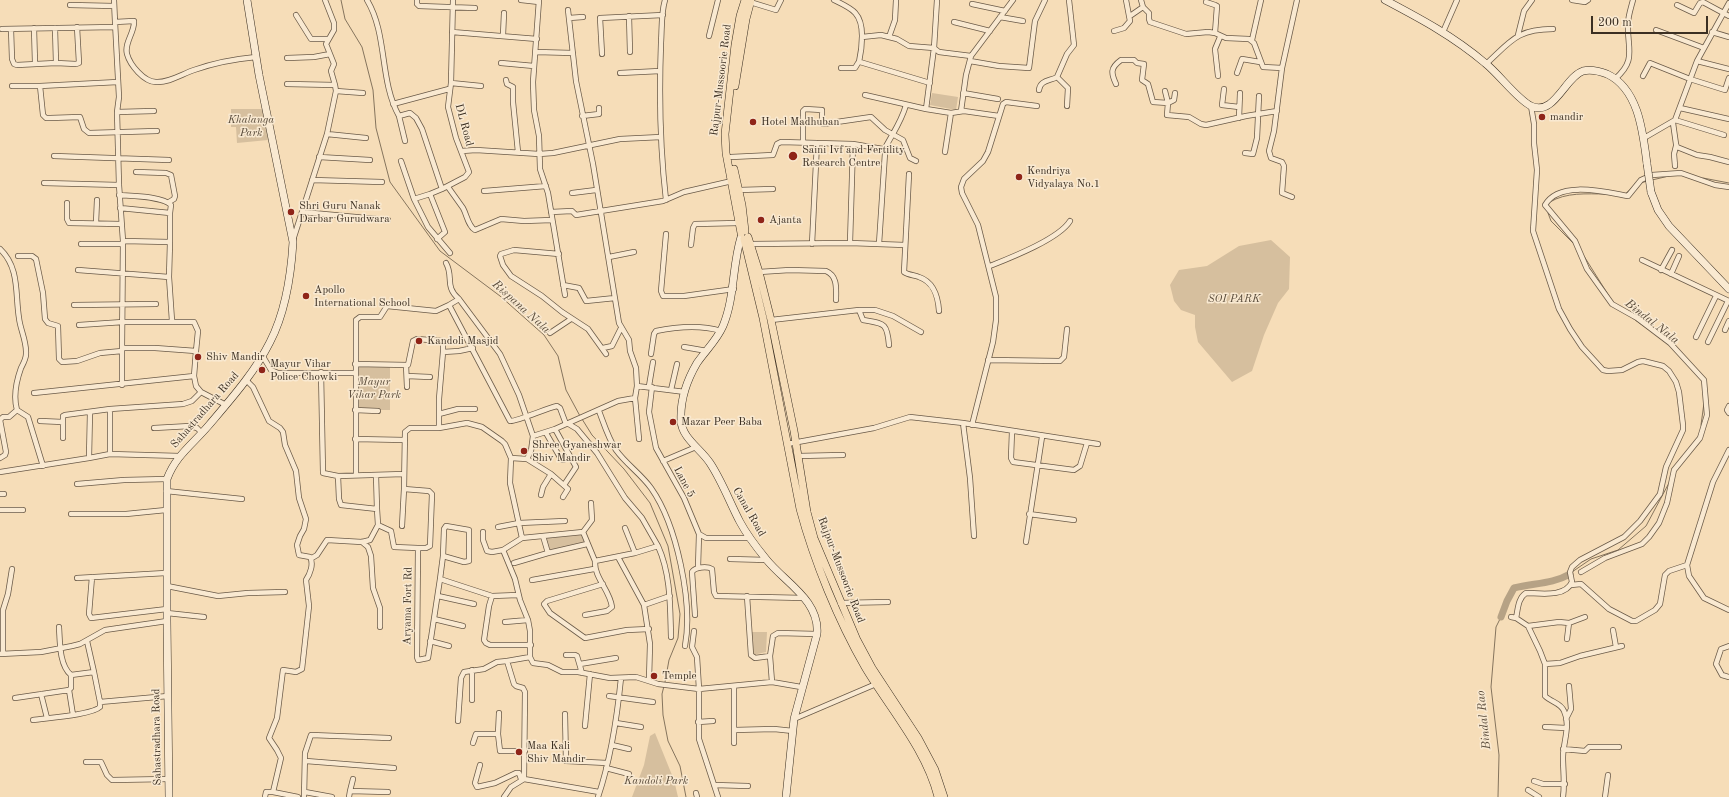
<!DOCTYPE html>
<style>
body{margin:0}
#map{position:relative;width:1729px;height:797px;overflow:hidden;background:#f6ddb8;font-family:"Old Standard TT",serif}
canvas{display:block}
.scale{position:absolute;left:1591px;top:16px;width:117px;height:18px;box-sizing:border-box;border:2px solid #3b2f22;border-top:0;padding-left:5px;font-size:12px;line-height:14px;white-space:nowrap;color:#3b2f22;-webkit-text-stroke:3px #f9e9d1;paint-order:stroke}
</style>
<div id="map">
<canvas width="1729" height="797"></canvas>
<div class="scale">200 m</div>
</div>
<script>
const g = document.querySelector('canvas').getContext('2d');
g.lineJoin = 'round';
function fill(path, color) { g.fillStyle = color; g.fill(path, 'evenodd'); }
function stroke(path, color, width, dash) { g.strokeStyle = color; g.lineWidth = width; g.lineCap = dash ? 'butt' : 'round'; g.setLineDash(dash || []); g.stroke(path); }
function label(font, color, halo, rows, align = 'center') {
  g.font = font + ' "Old Standard TT",serif'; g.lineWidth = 3; g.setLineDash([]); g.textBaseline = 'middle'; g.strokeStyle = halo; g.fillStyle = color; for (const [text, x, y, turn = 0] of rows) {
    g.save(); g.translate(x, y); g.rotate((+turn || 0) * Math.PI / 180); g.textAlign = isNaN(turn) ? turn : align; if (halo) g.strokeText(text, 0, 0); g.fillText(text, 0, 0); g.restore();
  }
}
const green = new Path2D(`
 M932,93L958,97L956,110L930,105Z
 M231,109H263L268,140L237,143L236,127H231Z
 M1271,240L1290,257L1289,289L1278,303L1264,335L1252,371L1232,382L1198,342L1195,327V315L1181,310L1174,301L1170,285L1179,270L1207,266L1239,246Z
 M390,366V410H359L358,367Z
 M581,535L584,542L549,551L546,537Z
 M751,632H767L766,652L753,655Z
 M655,733L674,780L678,797H632L644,765L650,736Z`);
const stream = new Path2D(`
 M341,0L345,19L362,47L373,90L376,128L390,182L440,251L500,296L544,335L558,356L566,390L580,416
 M1703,178L1729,183
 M1652,180L1669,176
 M1641,183L1647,181
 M1625,194L1633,187
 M1550,202C1566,192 1587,194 1605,194
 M1548,213L1551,221L1575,245
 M1582,253L1609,296
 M1627,314L1652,332
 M582,419L592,435L624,469L650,503L668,546L680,614L678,638L669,660L665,682
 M1701,425L1704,403
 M1694,449L1700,442
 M1572,572L1591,559L1618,550L1646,526L1669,483
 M664,686L662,694L663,715L668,741L680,766L686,797
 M1498,797L1499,755L1491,687L1496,627L1501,617`);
const river = new Path2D(`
 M1501,617L1507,601L1514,588C1533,583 1553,584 1570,574`);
const street = new Path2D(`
 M114,0L115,22
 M325,0L334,23V30L326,44L334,64L331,71L335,85
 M367,0C388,35 379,80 399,116L410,113L416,118L422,129L442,189L430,194L445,232L437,239
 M417,0V4L419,6L475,8
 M521,0L539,2
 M539,0L533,82L534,110L539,136L540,169L548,193L565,295
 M665,0C661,13 662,29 661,43C659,95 660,148 666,200
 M834,0C853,9 862,13 862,36C862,45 861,53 859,62
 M937,0L934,48L939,52L971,56
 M1141,0L1143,7L1149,13V19L1150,22L1186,34L1208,32L1215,33L1226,38L1249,39L1254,43L1263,67L1282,68
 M1572,0L1585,2L1588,0
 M750,2L776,10L781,0
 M1206,2L1215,5L1217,6L1215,33
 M972,4L1005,11
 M70,5L114,6
 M1677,5L1694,13L1700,3L1703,2L1729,16
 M296,15L311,39H328
 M629,16L630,52
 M1130,16L1143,7
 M1000,17L1023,21
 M569,18L583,17
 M954,22L990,31
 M34,28L35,63
 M2,29L115,27
 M11,29L12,59L14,64L17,65L56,63L55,28
 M1656,30L1704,48
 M1114,31L1124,28L1130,21L1126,0
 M452,32L537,39
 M1443,32L1457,0
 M1712,32L1729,37
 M503,35L504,13
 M1518,35L1524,11L1532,0
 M709,36L718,0
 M862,37L881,35L897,39L909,46L934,48L926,109
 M889,37L895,20L896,0
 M1252,40L1261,0
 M536,52L573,53
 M602,54L600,18L663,15
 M287,58L314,57L330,54
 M970,61L999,66L1029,68L1035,21L1045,0
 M1697,61L1729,69
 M56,63L76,64L79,63L77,27
 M501,63L534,66
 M1486,64C1511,41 1517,29 1553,29
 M841,68H855L858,63L860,62L930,83
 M620,73L660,71
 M1237,73L1242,59L1260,62
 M1218,76L1215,49L1220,37
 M1643,76L1650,63L1690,79L1725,90L1729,78
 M1057,77L1068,88L1067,106
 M1615,79C1637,60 1627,49 1628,24C1628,16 1631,8 1633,0
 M506,80L507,84L513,87V102L518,152
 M118,82L40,86L43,115L46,118H50L80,117L84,129L89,133L157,131
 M451,83L481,86
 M287,84L335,85L336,91L327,134L293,240
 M1116,84C1111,73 1110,68 1121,60H1134L1137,63L1144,64L1142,80L1148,84L1153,102L1168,103L1174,100L1175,93
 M12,86H40
 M1224,89L1222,105L1239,107
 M1039,90C1040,80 1050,81 1057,77L1067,54L1074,45L1069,0
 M336,91L363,93
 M1165,91L1168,103L1167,115L1189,117L1201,124L1206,125L1246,116L1277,111
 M963,93L998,99
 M865,95L926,109L951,113L964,111L999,116
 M393,104L449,89
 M1680,108L1729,119
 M961,111L966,75L971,56L1013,0
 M117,112L154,111
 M399,116L405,141
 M582,116L599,114V108
 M1239,118L1240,93
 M1675,120L1724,135
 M1673,123L1676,144L1677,147L1697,155L1710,157L1729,162
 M327,134L366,138
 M1644,138L1675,120L1697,61L1729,3
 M803,143V111L805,109L822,110V123L823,124L871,117L885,130L903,140L910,158L916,161
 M884,150C892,134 901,123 906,105
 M462,151L476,150L539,154L553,153L620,139L661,137
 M945,152L951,113
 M1245,153L1253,154L1257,138L1259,96
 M54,156L169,160
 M319,157L370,160
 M731,157L773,155L777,144L781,142L853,144L883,149L885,153L879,244
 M401,161L414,199
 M1675,166L1674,154L1676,146
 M136,172L166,173L171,175L175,196L174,199L169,202
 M909,174L904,272C908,275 914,275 919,277C934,282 938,296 939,311
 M312,180L382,182
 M44,183L119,185
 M448,187C453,194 458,201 463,208C467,215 468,226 475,230L501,219L524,221L552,220
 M442,189L465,177L469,172L456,138L448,107L451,83L453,0
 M739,190L773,189
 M484,191L546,186
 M572,193L596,190
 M430,194L414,199L428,227L450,253
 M119,195C132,196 162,196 171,205L170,213L120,208
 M1292,197L1282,193L1284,166L1282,162L1271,158L1269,151L1274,131L1282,68L1297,0
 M67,203V219L69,223L121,224
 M302,212L388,220
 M551,212L572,211L576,215L663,201L684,192L732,181
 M96,223L97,200
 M666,234L661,291L663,296H684L734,289
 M123,241L170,242V213
 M850,243L853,144
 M81,244H123
 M751,244L850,243L905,245
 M812,244L817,143
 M691,245L693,228L695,224L739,223
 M0,249C20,268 15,294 19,318C20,329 27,342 26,354C26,359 23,364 21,368C16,382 13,396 17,410L28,417L43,466
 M559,254L514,250L501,254L500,256L503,265L511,276L542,296L562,312L588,329L606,354
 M18,256H32L36,259L43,293L45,319L48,323L58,326L59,359L62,362L77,361L100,353L122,351V348H155L196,351L194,376
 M609,257L634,252
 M1642,260L1729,301
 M446,263C454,277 444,286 459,299
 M990,266C1010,258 1059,239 1070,221
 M78,270L169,277L170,242
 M1661,270L1672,250
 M759,272L790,270L826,271C838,276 836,289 836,300
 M1671,274L1679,256
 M169,277L172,321
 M563,285L579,288L586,301L615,298
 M74,305L156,304
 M859,310L863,320C883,324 887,321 889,345
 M771,320L859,310H875L893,316L921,332
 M79,325L123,322H194L198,331L196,351
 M1725,330L1729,321
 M550,333L571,319
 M1696,337L1716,296
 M1708,342L1728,301
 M684,347L707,351
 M122,348L123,241L119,185L117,112L119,97L115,22L134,21C135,32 124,43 127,54C130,65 144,82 156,82C169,83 182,74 194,70C214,63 234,59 256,57
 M603,348L612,346L621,328
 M122,351V385
 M651,354L654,334L656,331C676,327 701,325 721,331
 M262,355L271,370L278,373H355
 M988,360L1060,361L1064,357L1067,329
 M355,364L408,365L413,341L417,339L443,341V352
 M406,365L407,387
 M321,372L323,473L338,476L404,474
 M407,376L430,377
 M246,380L253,387L269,421L280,428L283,432L285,445L296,471L299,498L306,519L304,529L300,536L297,545L299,555L310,557C314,564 310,574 306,580L309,606L302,669L296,672L283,670L277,718L269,738L277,750L281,758L273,792H266L265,797
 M637,386L685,392
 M649,386L653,362
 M652,387L649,412L656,448L684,498L699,534L706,538H750
 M671,390L677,364
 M201,392L226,405
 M34,393L194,376L196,386L201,392L192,401L183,404L110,409L65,415L63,416V438
 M635,398L639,439
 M1729,406L1727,410L1729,413
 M110,409V454L180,456
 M355,410L378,411
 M599,411C604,424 608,438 616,450C626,464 641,474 651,488C677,525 693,603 685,646
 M439,414L458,409H475
 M40,421L63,422
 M567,423L577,429L597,453L625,498L642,518L658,546
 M963,423L970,478L974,536
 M972,425L993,342L996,320V297L978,225L962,193L961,187L964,179L983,161L988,152L1003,104L1006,102L1037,106
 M154,428L190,426L197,428L202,433
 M439,428V399L443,352L459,351L473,348
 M555,429L576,467L564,485
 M1012,431L1011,458L1013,462L1074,470L1080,466L1087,443
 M546,433L561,459L563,460L569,458
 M533,436L555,429L618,401L635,398L637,386L636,368L630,351L629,340L619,323L593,164L576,81L568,10
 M355,439L405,440
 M787,444L874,428L910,417L963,423L1098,444
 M1729,450L1713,482L1687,565L1689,576L1704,598L1729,610
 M798,456L843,455
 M0,458L5,455L6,452L0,420L3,417H9L17,410
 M89,458L110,454
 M511,458L527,459L531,451L533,436L519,395L500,354L459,299L449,305L510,421C516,422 547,408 557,406L560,408L566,424
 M527,459L551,474L543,487L541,495
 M663,461L696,447
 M0,472L89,458L90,412
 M551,474L568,489L563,497
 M356,475V320L360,317H380L387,306L436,311L449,305
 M376,475L377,509
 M338,476L339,499L341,505L377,509L378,525L391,531L394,547L418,548L417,657L418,660L428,658L440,579
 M77,484L124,480L167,479
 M166,491L242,499
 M0,494H4
 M591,503L592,520L583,532L595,561
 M0,510H23
 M71,514H126L166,510
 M1029,514L1074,520
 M402,526L404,489
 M498,527L519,523L565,521
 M625,528L635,553
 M483,532V540L487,551L492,552L503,550
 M583,532L522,538L503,550L515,579L520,600L528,620L530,631V657L533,663L548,665L562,672H578L610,678L636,677L658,684L699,689L772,682L801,687
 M543,536L548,553L587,544
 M362,542L368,547L371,556L373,588L380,608V627
 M1026,542L1042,437
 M418,548H426L430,546L432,494L429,491L404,489L405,432L410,428H439L467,423L482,427L502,441L505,444L511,458L510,483L522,538
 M443,556L444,529L446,526L469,530V561L464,562L443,556L440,579L492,596L518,595
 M618,557L644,605L650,644L649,680
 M312,558L317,555L327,540L362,542L370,540L378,525
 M730,559L767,560
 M514,563L548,553
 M698,568L699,534
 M1581,572L1605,558L1642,544L1649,537L1659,523L1667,503L1674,470L1700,438L1707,415L1704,380L1670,343L1637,318L1612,304L1587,269L1575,241L1545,205C1559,180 1605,192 1628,196L1641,180L1652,175L1681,173L1715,185L1729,187
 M92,577L89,614L91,618L167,609
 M77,578L166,573
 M532,580L594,569
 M603,584L547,601L544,604L550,613L585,638L627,630L649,629
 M1571,585L1581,584L1609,609L1632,621H1636L1655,610L1660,604L1665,575L1669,571L1687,565
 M167,586L218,596L248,593L285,592
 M438,596L474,604
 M492,596L489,606L484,640L486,643L490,645H531
 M747,596L751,655L755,658L770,656
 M840,603L888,602
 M644,605L670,596
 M167,613L204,617
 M585,615L607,611L612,607C610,590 594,578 595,561L635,553L658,546C671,575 670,606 671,637
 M695,615L692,572C695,567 707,566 712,569L714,592L716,596L804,598
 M1511,617L1516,618L1528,626L1540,651L1545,664V696C1551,702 1561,703 1564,711C1571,725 1563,743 1563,757C1563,771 1565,783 1563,797
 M1516,618C1518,609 1518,598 1526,593C1539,593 1565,598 1572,582L1570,572L1572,567L1580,560L1624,537L1640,521L1660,494L1666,467L1683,430V425L1679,392L1676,382L1669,371L1663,366L1643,361L1638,362L1622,370L1608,371L1603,370L1582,347L1570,329L1559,309L1533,231L1537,170L1534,143V124L1531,106
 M434,619L463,626
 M505,622L528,620
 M1528,626L1559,622L1569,623L1585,617
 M59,627C60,641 59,665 71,675L94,672L100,702
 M1613,630L1616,647
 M694,631L692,647L697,657L699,689V739L718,797
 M1567,639L1569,623
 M87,641L94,672
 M430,641L449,646
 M1729,646L1721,649L1716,664L1722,675L1729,677
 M3,653V610L8,594L12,569
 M0,654L41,652L72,646L80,644L105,630L167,621
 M566,655H575L577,656L582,673
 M580,664L616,658
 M1545,664L1560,663L1580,656L1622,646
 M772,682L770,656L773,636L778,633L817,634
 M734,687V743
 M69,690L73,715
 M41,694L47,718
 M609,696L653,702
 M15,698L69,690L71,688V675
 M472,700V670
 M499,713L498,734L500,751H525
 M565,714L566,761L607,763
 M794,719L876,684
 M1566,719L1571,709L1569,686
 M33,720C46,718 92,715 100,707V702L168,696
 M458,721L461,678L464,672L484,669L497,662L507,661
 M698,722L713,721
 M616,723L641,727
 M585,726L590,674
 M1545,727L1566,728
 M734,730L774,729L793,731
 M473,743L476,734H498
 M612,745L629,749
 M1563,749L1585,751L1589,747H1619
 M306,761L394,768
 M86,762H101L107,775L112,780L169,779
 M480,765L475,783L477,787L495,783L516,773H519L521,779
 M606,768L629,774
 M524,779L525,692L523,688L516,686L514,684L507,661L530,657
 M1534,781L1543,784H1565
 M714,785L748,786
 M1528,790L1539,797
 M350,791L353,779
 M273,792L298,797
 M305,792L332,797
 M696,793L697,797
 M304,797L305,753L311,735L389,738
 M349,797L350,791L388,792
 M504,797L511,787L524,779L599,792
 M598,797C611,759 617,718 621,678
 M1605,797L1608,775`);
const secondary = new Path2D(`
 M1385,0C1421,19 1453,36 1485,63C1499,74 1517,99 1531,106C1554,117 1565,77 1583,71C1591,69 1599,71 1607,74C1639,89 1643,133 1647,164
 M1651,192L1658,210L1669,226L1729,289
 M741,237C732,266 735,297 723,326C717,340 706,350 697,363C687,380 680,401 681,421C682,438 701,449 710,463C722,481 730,503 740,522C747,535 757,548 766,559C784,582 820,600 817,634L794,719L786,797
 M169,797L167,621V479C176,455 193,444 209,425C231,399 255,372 270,342C286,311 291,276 293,242L259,75L247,0`);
const primary = new Path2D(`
 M735,86L746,19L751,0
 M734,169L742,205L745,231
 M741,233L726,153L725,134L735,45L740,16L745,0
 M748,237L759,272L771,320L794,431L807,512L814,538L857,640L872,668L918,738L935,770L944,797
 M744,239L763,318L800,509C814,561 838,620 865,667C890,709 926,749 938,797`);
const secondaryBridge = new Path2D(`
 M1647,164L1651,192`);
const markers = [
 [1542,117,4,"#8f2418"],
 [753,122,4,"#8f2418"],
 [793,156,5,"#8f2418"],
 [1019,177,4,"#8f2418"],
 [291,212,4,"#8f2418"],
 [761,220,4,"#8f2418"],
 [306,296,4,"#8f2418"],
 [419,341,4,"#8f2418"],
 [198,357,4,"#8f2418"],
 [262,370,4,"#8f2418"],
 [673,422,4,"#8f2418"],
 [524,451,4,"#8f2418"],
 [654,676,4,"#8f2418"],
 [519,752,4,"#8f2418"]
];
const streetNames = [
 ["Rajpur-Mussoorie Road",721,80,-83],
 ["DL Road",464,125,75],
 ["Sahastradhara Road",205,410,-49],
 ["Lane 5",684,482,62],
 ["Canal Road",749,512,60],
 ["Rajpur-Mussoorie Road",841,570,69],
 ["Aryama Fort Rd",408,606,-89],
 ["Sahastradhara Road",157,737,-91]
];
const poiNames = [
 ["mandir",1550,117],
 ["Hotel Madhuban",761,122],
 ["Saini Ivf and Fertility",802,150],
 ["Research Centre",802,163],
 ["Kendriya",1027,171],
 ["Vidyalaya No.1",1027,184],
 ["Shri Guru Nanak",299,206],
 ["Darbar Gurudwara",299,219],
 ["Ajanta",769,220],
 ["Apollo",314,290],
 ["International School",314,303],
 ["Kandoli Masjid",427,341],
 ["Shiv Mandir",206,357],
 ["Mayur Vihar",270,364],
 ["Police Chowki",270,377],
 ["Mazar Peer Baba",681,422],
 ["Shree Gyaneshwar",532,445],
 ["Shiv Mandir",532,458],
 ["Temple",662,676],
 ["Maa Kali",527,746],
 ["Shiv Mandir",527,759]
];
const parkNames = [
 ["Khalanga",251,120],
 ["Park",251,133],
 ["SOI PARK",1234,299],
 ["Mayur",374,382],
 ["Vihar Park",374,395],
 ["Kandoli Park",656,781]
];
const waterNames = [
 ["Rispana Nala",521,307,42],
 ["Bindal Nala",1652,322,38],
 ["Bindal Rao",1484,720,-96]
];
fill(green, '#d6bf9e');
stroke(stream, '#85745d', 1);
stroke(river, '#b6a285', 7);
stroke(street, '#6a5a48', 6);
stroke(secondary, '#3b2f22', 8);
stroke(primary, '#3b2f22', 8);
stroke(street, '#f9e9d1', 4.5);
stroke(secondary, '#f9e9d1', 7);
stroke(primary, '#f6ddb8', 7);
stroke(secondaryBridge, '#3b2f22', 8, []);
stroke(secondaryBridge, '#f9e9d1', 7);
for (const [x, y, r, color] of markers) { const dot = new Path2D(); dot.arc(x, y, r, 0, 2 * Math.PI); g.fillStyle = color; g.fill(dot); stroke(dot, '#f9e9d1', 1.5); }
label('11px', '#3b2f22', '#f9e9d1', streetNames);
label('11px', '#3b2f22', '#f9e9d1', poiNames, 'left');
label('italic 11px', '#5a4c3b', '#f9e9d1', parkNames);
label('italic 12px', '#5a4c3b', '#f9e9d1', waterNames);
</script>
